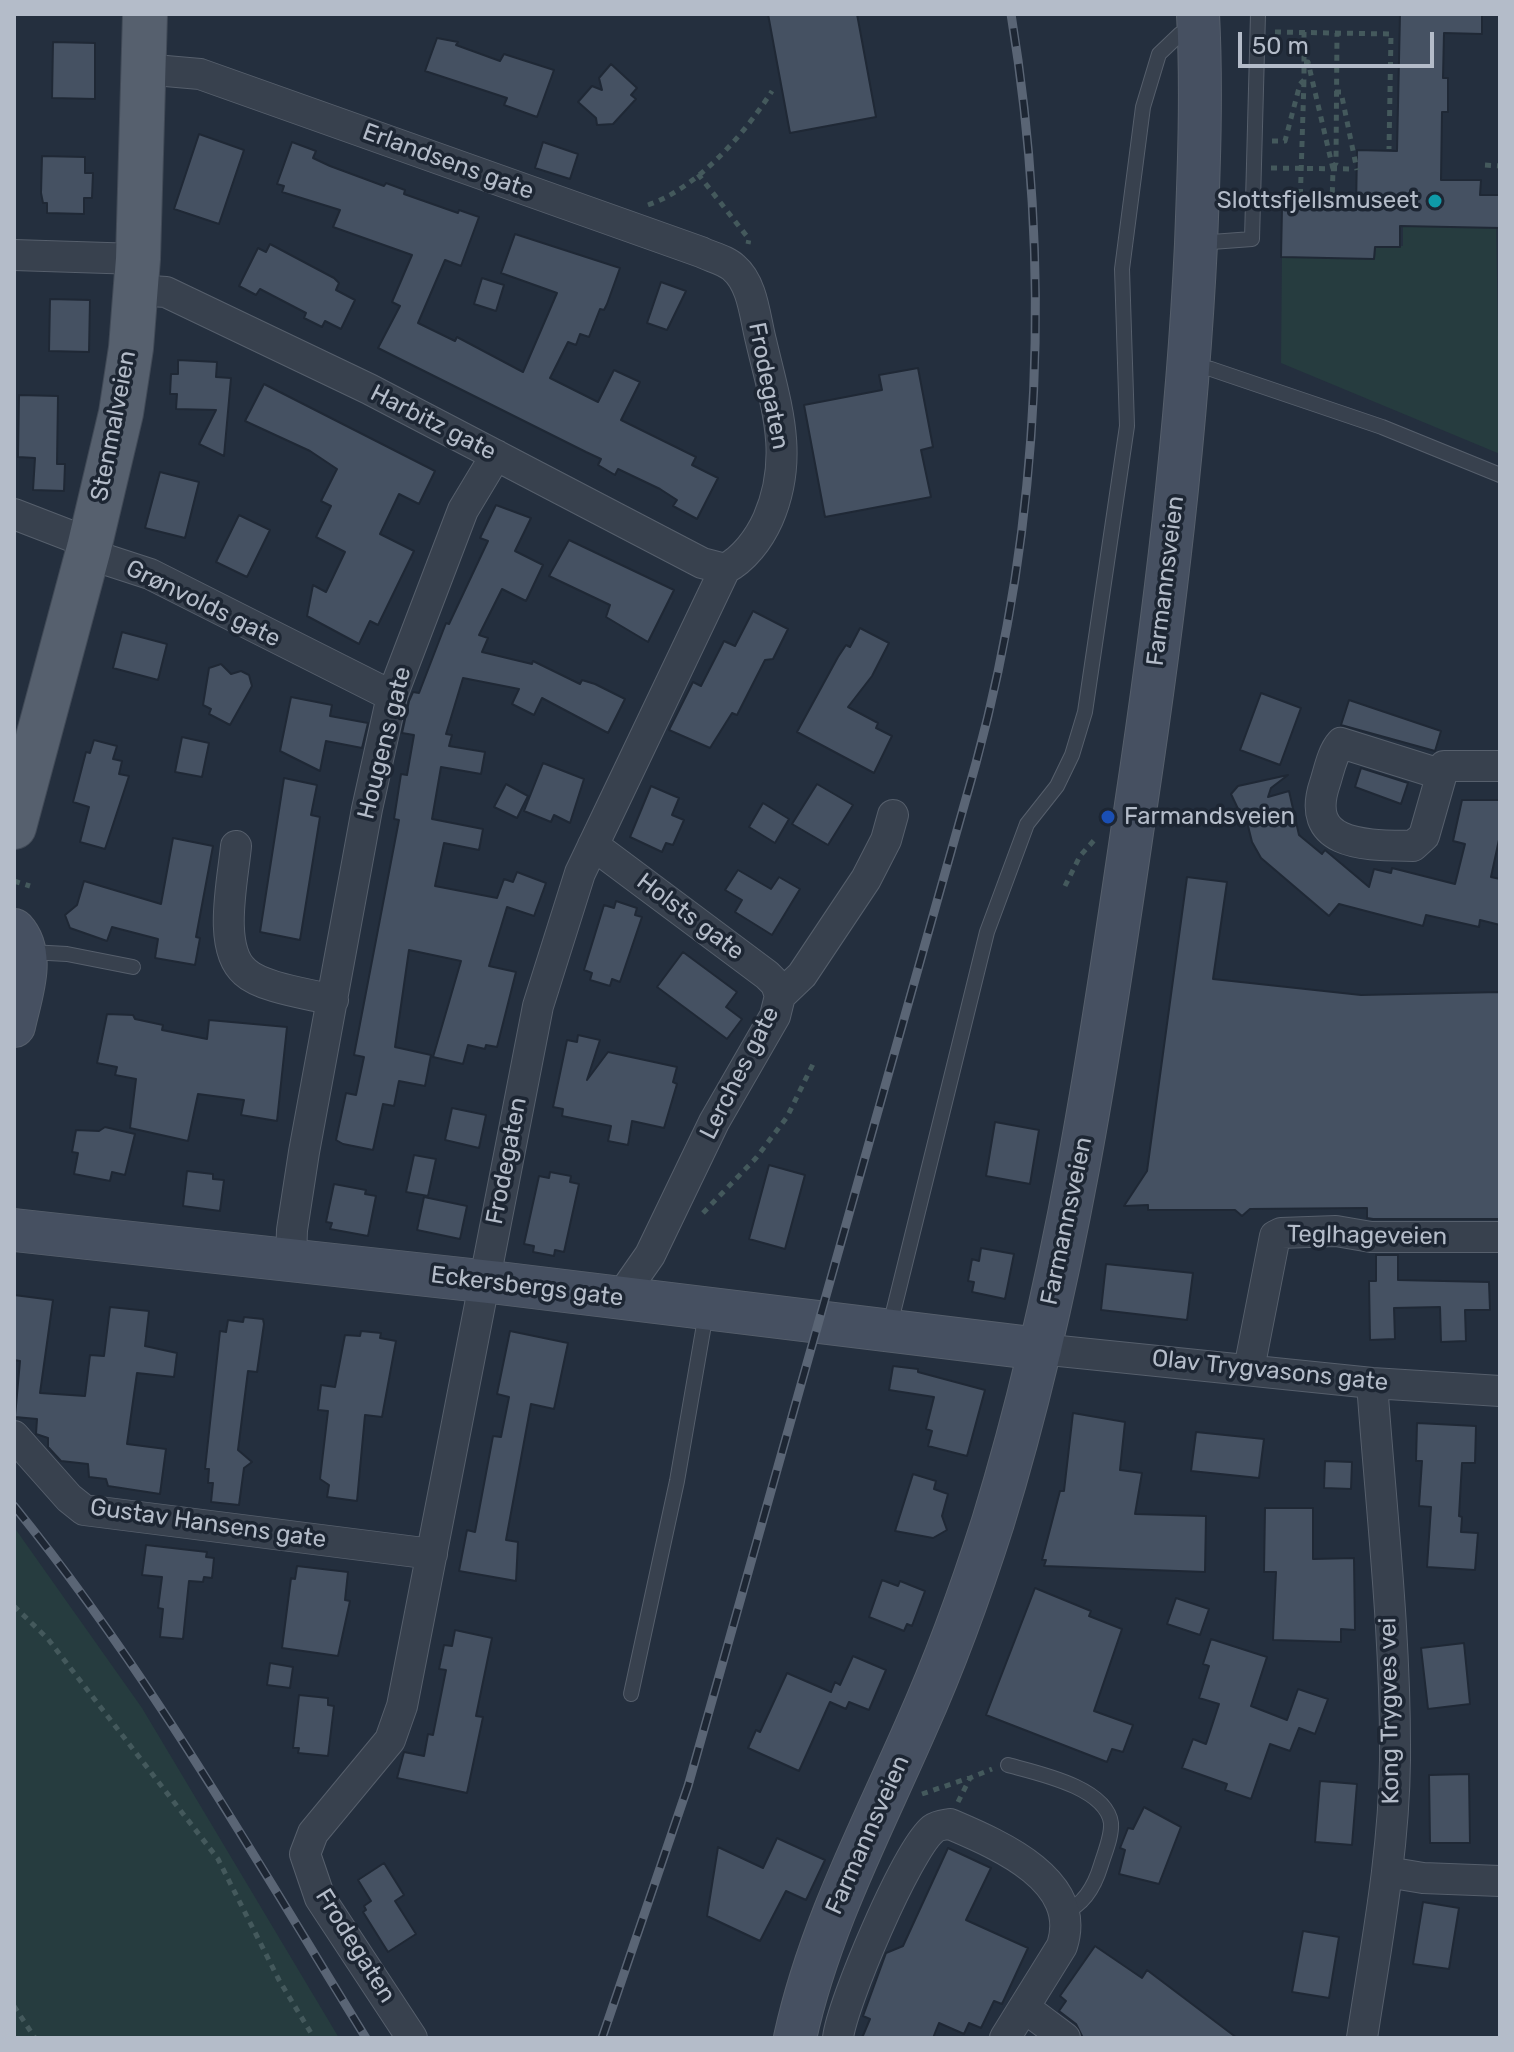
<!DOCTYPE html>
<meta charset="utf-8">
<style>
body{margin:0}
#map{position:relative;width:1514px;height:2052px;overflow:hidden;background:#242f3e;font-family:Rubik,sans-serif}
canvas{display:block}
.frame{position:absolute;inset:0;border:16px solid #b4bcc9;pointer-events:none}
.scale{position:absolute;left:1238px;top:32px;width:196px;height:36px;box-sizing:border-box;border:4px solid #b4bcc9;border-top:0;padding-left:10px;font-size:24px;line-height:28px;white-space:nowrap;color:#b4bcc9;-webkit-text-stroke:6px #1d2633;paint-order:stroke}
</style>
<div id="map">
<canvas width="1514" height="2052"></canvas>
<div class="frame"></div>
<div class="scale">50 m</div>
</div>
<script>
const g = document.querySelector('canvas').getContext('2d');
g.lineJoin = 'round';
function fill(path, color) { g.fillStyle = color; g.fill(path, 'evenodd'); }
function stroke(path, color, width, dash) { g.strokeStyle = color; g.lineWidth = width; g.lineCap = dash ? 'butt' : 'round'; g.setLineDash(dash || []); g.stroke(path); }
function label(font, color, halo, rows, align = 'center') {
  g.font = font + ' Rubik,sans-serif'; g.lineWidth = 7; g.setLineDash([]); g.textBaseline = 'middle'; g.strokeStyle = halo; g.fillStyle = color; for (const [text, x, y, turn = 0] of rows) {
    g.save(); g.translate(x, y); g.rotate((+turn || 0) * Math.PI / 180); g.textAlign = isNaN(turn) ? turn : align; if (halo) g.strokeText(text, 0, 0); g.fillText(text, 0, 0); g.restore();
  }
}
const green = new Path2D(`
 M1496,218L1500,454L1281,363L1282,255L1375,257L1376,246H1403V226Z
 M14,1527L142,1708L339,2038H14Z`);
const building = new Path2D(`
 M768,14H857L876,117L790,133Z
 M1400,14H1482V34L1444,33L1443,78H1448V112H1442L1441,180H1481L1480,195H1500V228L1400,226V247H1375L1374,259L1281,257L1282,208L1356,210L1357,150L1397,151Z
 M437,38L458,42L456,45L500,61L504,54L554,70L537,117L504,105L507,98L425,71Z
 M53,42L95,43V99L52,98Z
 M611,64L637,88L631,95L636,99L613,124L597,125L596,118L578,102L592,86L602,90L599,78Z
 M199,134L244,150L219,224L174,209Z
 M292,142L316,151L313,158L330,166L384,186L386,183L405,190L404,194L458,213L459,210L479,217L461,266L445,260L418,323L455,341L457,337L523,372L557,293L501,273L515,234L620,268L607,304L604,310L600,309L589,337L580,334L576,345L568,342L550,378L598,402L614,370L640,382L621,420L696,457L692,465L718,478L697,519L673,506L677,500L660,489L618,469L615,475L598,465L601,459L586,452L378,348L400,306L392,302L412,255L333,227L340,210L282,192L284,186L277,184Z
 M543,142L578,154L570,179L535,168Z
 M42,156L85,157V173H93L92,198H84V214L47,213V203H43L41,193Z
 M270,244L334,278L339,283L336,290L355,300L341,329L325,321L322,327L304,318L306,313L260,289L256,295L239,286L258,248L266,252Z
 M482,278L504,285L496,311L474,304Z
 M661,282L686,291L667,330L647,323Z
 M50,299L90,300L89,352L49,351Z
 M178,360L217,362L216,377L231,378L224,456L199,444L216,410L176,409L177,394H170L171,374H178Z
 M918,368L933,447L921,450L931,497L825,517L804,405L882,390L879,375Z
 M264,384L435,471L419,504L399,494L380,534L414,551L378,625L370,621L359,644L307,616L313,585L326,592L345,552L316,537L331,506L321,501L337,469L310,451L245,421Z
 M19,395L58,396L57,464H65L64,491L33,490L35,458L18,457Z
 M160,472L199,482L185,538L145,528Z
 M496,505L531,518L515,551L543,565L526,601L502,589L479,635L488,638L482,652L532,664L533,661L580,684L582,680L595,684L625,699L608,733L542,698L534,715L512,704L519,689L463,678L446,734L452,735L449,746L485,752L481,774L441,767L432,819L483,829L479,850L444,843L435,886L497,898L504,879L513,882L517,872L546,883L534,916L507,907L489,966L516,972L497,1047L486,1045L485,1049L468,1045L463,1064L433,1057L461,961L409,950L395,1047L431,1055L425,1086L399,1081L394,1106L383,1104L373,1150L343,1144L336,1140L346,1093L356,1095L364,1057L354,1055L399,820L394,819L401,774L407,775L414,735L402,733L409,701L413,692L419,693L446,623L449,624L488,541L480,538Z
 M239,515L270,530L247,577L216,562Z
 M569,540L674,590L648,642L606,617L610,605L549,576Z
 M753,611L788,629L773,659L765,660L737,715L732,713L710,748L669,730L693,682L701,686L724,641L735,646Z
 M860,628L889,643L872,676L848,707L878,723L876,728L892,736L874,773L797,732L838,657L846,645L850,647Z
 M122,632L167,644L158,680L113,668Z
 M221,664L231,674L241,671L249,675L252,686L230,725L209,714L211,709L203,705L209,668Z
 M1261,693L1301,708L1280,765L1240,750Z
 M291,697L332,705L330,716L368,723L362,748L326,741L320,771L280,751Z
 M1349,700L1441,731L1435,751L1341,725Z
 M182,737L209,743L202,777L175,772Z
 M94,740L117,746L113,759L122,761L119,774L129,776L105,849L80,842L89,807L73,802L86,752L90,753Z
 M543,763L584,779L570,823L554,815L551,822L524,811Z
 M1361,768L1408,783L1401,804L1355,787Z
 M1288,775L1271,788L1268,797L1289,791L1299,835L1322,854L1325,850L1369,887L1374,869L1391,873L1392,868L1455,884L1465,844L1453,841L1462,800H1500V835L1491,877L1500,879V925L1480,920L1479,927L1426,915L1423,926L1339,904L1329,916L1261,858L1252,842L1244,810L1240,813L1231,794L1238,786Z
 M284,778L317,785L311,815L320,817L300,940L260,932Z
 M506,784L528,796L517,818L494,807Z
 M817,784L853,805L828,845L792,824Z
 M651,786L679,798L672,815L684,820L673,845L666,843L662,852L630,837Z
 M763,803L789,819L775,843L749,827Z
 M173,838L213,846L196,937L200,938L195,965L155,958L158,939L112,927L107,941L70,928L65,915L77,905L84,881L161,904Z
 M738,870L771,889L779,877L800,889L772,935L735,912L742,900L725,890Z
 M1187,877L1227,882L1213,979L1361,995L1500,992V1219H1373L1367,1218V1208L1250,1209L1242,1216L1235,1210H1148V1205L1124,1206L1147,1171Z
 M616,901L637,908L635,915L642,917L620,982L612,979L610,986L590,980L592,973L584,970L604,905L614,908Z
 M683,952L737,992L726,1007L742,1019L727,1039L657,987Z
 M107,1014L133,1015L135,1019L163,1025L162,1030L207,1039L209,1020L287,1027L277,1121L241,1115L244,1100L198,1094L188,1141L130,1128L136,1079L115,1075L117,1067L97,1063Z
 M578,1035L600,1040L587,1080L608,1052L677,1067L673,1082L677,1084L664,1128L632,1121L628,1145L608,1141L611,1126L562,1116L563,1109L553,1107L567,1040L577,1042Z
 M452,1108L486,1115L479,1148L445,1140Z
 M995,1122L1039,1130L1030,1184L986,1176Z
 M105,1127L135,1134L125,1175L112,1172L110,1181L74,1174L78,1153L72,1152L76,1130L99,1131Z
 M414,1155L436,1159L428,1196L406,1192Z
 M769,1165L805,1175L785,1249L749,1239Z
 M187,1171L213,1174V1179L224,1180L220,1211L183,1206Z
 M550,1172L571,1176L570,1182L579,1184L564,1252L555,1250L554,1256L533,1252L534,1246L524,1244L539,1176L549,1178Z
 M334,1184L366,1190L365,1194L376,1196L368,1236L330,1229L332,1223L326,1222Z
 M424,1197L467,1206L460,1239L417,1230Z
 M981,1248L1014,1254L1005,1299L972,1292L974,1282L968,1281L972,1259L979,1261Z
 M1376,1255H1398V1280L1489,1282L1490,1310H1465L1466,1341L1441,1342L1440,1307L1394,1308L1395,1339L1370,1340L1369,1281H1376Z
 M1106,1264L1193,1273L1187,1320L1101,1310Z
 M14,1295L53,1300L40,1393L85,1396L90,1355L104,1356L110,1307L149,1311L145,1346L177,1353L174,1377L137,1373L127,1444L166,1449L160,1494L108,1486L106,1479L89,1477L88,1464L61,1461L48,1447V1438L36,1434L37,1419L15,1417L20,1361L14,1360Z
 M244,1317L263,1319L264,1324L257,1372L248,1371L238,1450L252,1462L244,1468L239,1505L211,1502L213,1483H208L209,1469H205L220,1331L226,1332L228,1320L243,1322Z
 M361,1331L381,1333L380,1338L396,1341L382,1417L365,1415L357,1501L327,1497L329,1485L320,1479L328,1411L318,1410L321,1385L335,1387L345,1335L360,1336Z
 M510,1331L568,1343L554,1409L531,1404L506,1540L518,1542L516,1581L459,1571L467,1530L475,1532L493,1436L501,1437L509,1397L497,1394Z
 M893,1366L918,1369V1372L985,1390L967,1456L928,1446L932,1431L926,1429L934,1397L889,1390Z
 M1073,1413L1125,1422L1120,1470L1142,1473L1135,1514L1206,1516L1205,1572L1044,1566L1046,1560H1042L1060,1491H1064Z
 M1417,1423L1476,1426L1475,1463H1462L1459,1516L1462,1517L1461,1532L1478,1533L1475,1570L1427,1567L1431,1507L1419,1506L1422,1461H1416Z
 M1196,1432L1264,1439L1259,1478L1191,1471Z
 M1325,1461L1352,1462L1351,1489L1324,1488Z
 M913,1474L936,1481L934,1489L948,1494L942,1516L947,1530L933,1538L895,1531Z
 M1265,1508H1313V1559L1354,1558L1355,1630L1341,1629V1642L1273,1640L1276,1572H1264Z
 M146,1545L207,1552L206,1557L214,1558L212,1578L204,1577L203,1582L189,1581L183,1639L160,1637L163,1609L158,1608L162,1577L142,1575Z
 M297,1566L348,1572L345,1600L350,1601L338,1656L282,1648L291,1578L295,1579Z
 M882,1580L898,1586L900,1581L925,1591L912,1626L907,1624L904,1631L869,1617Z
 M1035,1588L1091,1611L1089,1616L1122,1629L1094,1711L1133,1725L1123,1752L1112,1749L1107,1762L986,1715Z
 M1176,1598L1209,1609L1200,1635L1167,1624Z
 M455,1630L492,1638L476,1716L483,1717L467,1793L397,1778L404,1752L424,1756L428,1734L433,1735L446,1670L439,1669L444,1645L452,1646Z
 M1211,1639L1267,1657L1251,1706L1287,1720L1298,1689L1328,1699L1315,1734L1299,1728L1290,1751L1270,1744L1251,1799L1225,1790L1227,1784L1182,1768L1193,1739L1206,1744L1219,1704L1199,1698L1209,1666L1203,1664Z
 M1464,1643L1470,1704L1428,1709L1421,1648Z
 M853,1656L886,1670L869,1710L849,1702L846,1709L830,1702L799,1771L748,1748L756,1730L760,1732L787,1673L831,1692L835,1682L840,1685Z
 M270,1663L293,1667L290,1688L267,1685Z
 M299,1695L328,1698V1705L334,1706L328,1756L298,1753L299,1748H293Z
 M1469,1774L1470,1843H1430L1429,1775Z
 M1320,1781L1357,1784L1352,1845L1315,1842Z
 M1144,1807L1181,1827L1159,1884L1119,1874L1125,1850L1120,1848L1128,1828L1133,1829Z
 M777,1838L825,1860L806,1900L786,1891L760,1941L707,1916L718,1847L763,1868Z
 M948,1848L991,1868L966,1920L1028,1948L1002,2004L994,2001L981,2028L969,2023L964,2034L939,2023L933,2038H862L870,2019L863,2016L886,1953L903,1946Z
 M384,1863L404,1895L395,1901L416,1934L388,1952L363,1912L366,1910L364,1906L371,1901L358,1880Z
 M1423,1902L1459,1908L1449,1969L1413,1964Z
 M1303,1931L1339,1937L1329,1998L1292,1992Z
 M1095,1946L1142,1978L1147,1970L1237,2038H1083L1076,2024L1059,2011L1066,2001L1060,1996Z`);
const path = new Path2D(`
 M1275,32L1391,34L1389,149
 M1304,62H1308L1333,169L1332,204
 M1335,92H1341L1357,170
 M1272,141H1285L1300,84L1304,80V32
 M1485,165L1500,166
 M1271,168L1355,169
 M1333,168L1336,163L1337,33
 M698,174L749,239L748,244
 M648,205C697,188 744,135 772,91
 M1300,207L1304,80
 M14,881L30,886
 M1065,886L1080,856L1097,837
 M703,1213L756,1158L787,1117L815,1060
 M14,1606L48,1639L218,1859L279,1980L314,2038
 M922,1794L969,1778
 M958,1802L970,1778L992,1769
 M14,2006L35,2038`);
const lane = new Path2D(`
 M1198,243L1252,239L1258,14
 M1190,366L1211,369L1382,427L1500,475
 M30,952L67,954L133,967
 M890,1325L987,932L1027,824L1057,786L1072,755L1085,712L1127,426L1122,269L1143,107L1159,54L1180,34L1196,30
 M631,1694L677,1481L706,1313
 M1008,1765C1037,1773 1106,1787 1111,1823C1112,1836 1105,1852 1101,1865C1095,1885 1085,1904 1065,1912`);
const street = new Path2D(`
 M143,69L200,74L701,252C711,257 726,260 734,268C753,284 755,318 761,341C776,405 795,457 768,519C759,539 744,559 725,569L580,873L538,1006L402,1706L390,1740L313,1833L305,1854L320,1898L412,2038
 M14,255L138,259
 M136,290L166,292L369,389L702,563L725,569
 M14,514L71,536L107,560L150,574L392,696
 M1440,774L1341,743C1332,753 1329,771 1325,783C1303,848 1369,845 1413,846L1424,836L1444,766H1500
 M593,845L767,975L776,984L780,996
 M236,846C233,880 217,948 245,972C262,988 310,994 333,1000
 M291,1259L292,1230L304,1152L367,809L392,696L463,510L496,455
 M620,1298L650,1255L714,1122L775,1016L780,996L802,975L866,879L886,840L893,815
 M1040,1349L1372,1383L1500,1391
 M1249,1369L1275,1236L1281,1233L1336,1231L1371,1237H1500
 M14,1436L69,1498L84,1510L432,1554
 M1387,1872L1423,1878L1500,1881
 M1025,2008L1065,2038
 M838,2038C842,2003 907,1850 933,1829C938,1825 944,1825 950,1824C999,1845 1083,1880 1062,1946L1005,2038
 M1362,2038C1376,1946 1394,1854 1395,1760C1396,1635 1381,1508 1372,1383`);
const secondary = new Path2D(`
 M14,930C37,955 20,997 14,1026
 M14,1230L499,1283L1040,1349
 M795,2038C819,1928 871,1830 916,1727C946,1660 971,1591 993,1522C1065,1288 1101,1046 1136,805C1164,618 1187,432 1196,244C1199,167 1202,91 1198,14`);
const primary = new Path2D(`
 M14,827L89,548L121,413L131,348L138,259L145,14`);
const rail = new Path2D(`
 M14,1506C149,1672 254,1857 366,2038
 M602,2038L688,1786L976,763C1042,519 1052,263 1011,14`);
const markers = [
 [1435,201,8,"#0f9aa8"],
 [1108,817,8,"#1a4fb4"]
];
const streetNames = [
 ["Erlandsens gate",448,162,20],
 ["Frodegaten",768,386,79],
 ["Harbitz gate",433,423,27],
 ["Stenmalveien",114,426,-79],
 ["Farmannsveien",1166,581,-83],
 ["Grønvolds gate",203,604,26],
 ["Hougens gate",385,743,-76],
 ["Holsts gate",690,917,37],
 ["Lerches gate",740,1073,-63],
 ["Frodegaten",507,1161,-79],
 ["Farmannsveien",1067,1221,-78],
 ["Teglhageveien",1367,1236,1],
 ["Eckersbergs gate",527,1287,7],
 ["Olav Trygvasons gate",1270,1371,6],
 ["Gustav Hansens gate",208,1524,8],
 ["Kong Trygves vei",1390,1711,-91],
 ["Farmannsveien",868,1835,-66],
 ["Frodegaten",355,1946,58]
];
const poiNames = [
 ["Slottsfjellsmuseet",1419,201],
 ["Farmandsveien",1124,817,"left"]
];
fill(green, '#263c3f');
fill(building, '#455162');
stroke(building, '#1f2835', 2);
stroke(lane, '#565f6c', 16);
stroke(street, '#565f6c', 32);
stroke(secondary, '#565f6c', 44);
stroke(primary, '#414a57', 46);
stroke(path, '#44595c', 5, [6, 6]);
stroke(lane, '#38414e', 14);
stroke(street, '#38414e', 30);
stroke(secondary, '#465061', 42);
stroke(primary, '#56606e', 44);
stroke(rail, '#5a6575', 9);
stroke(rail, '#1d2633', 6, [18]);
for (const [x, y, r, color] of markers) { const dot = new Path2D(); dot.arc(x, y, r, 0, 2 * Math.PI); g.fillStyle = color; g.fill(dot); stroke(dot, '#1d2633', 3); }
label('24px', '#b4bcc9', '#1d2633', streetNames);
label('24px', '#b4bcc9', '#1d2633', poiNames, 'right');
</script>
